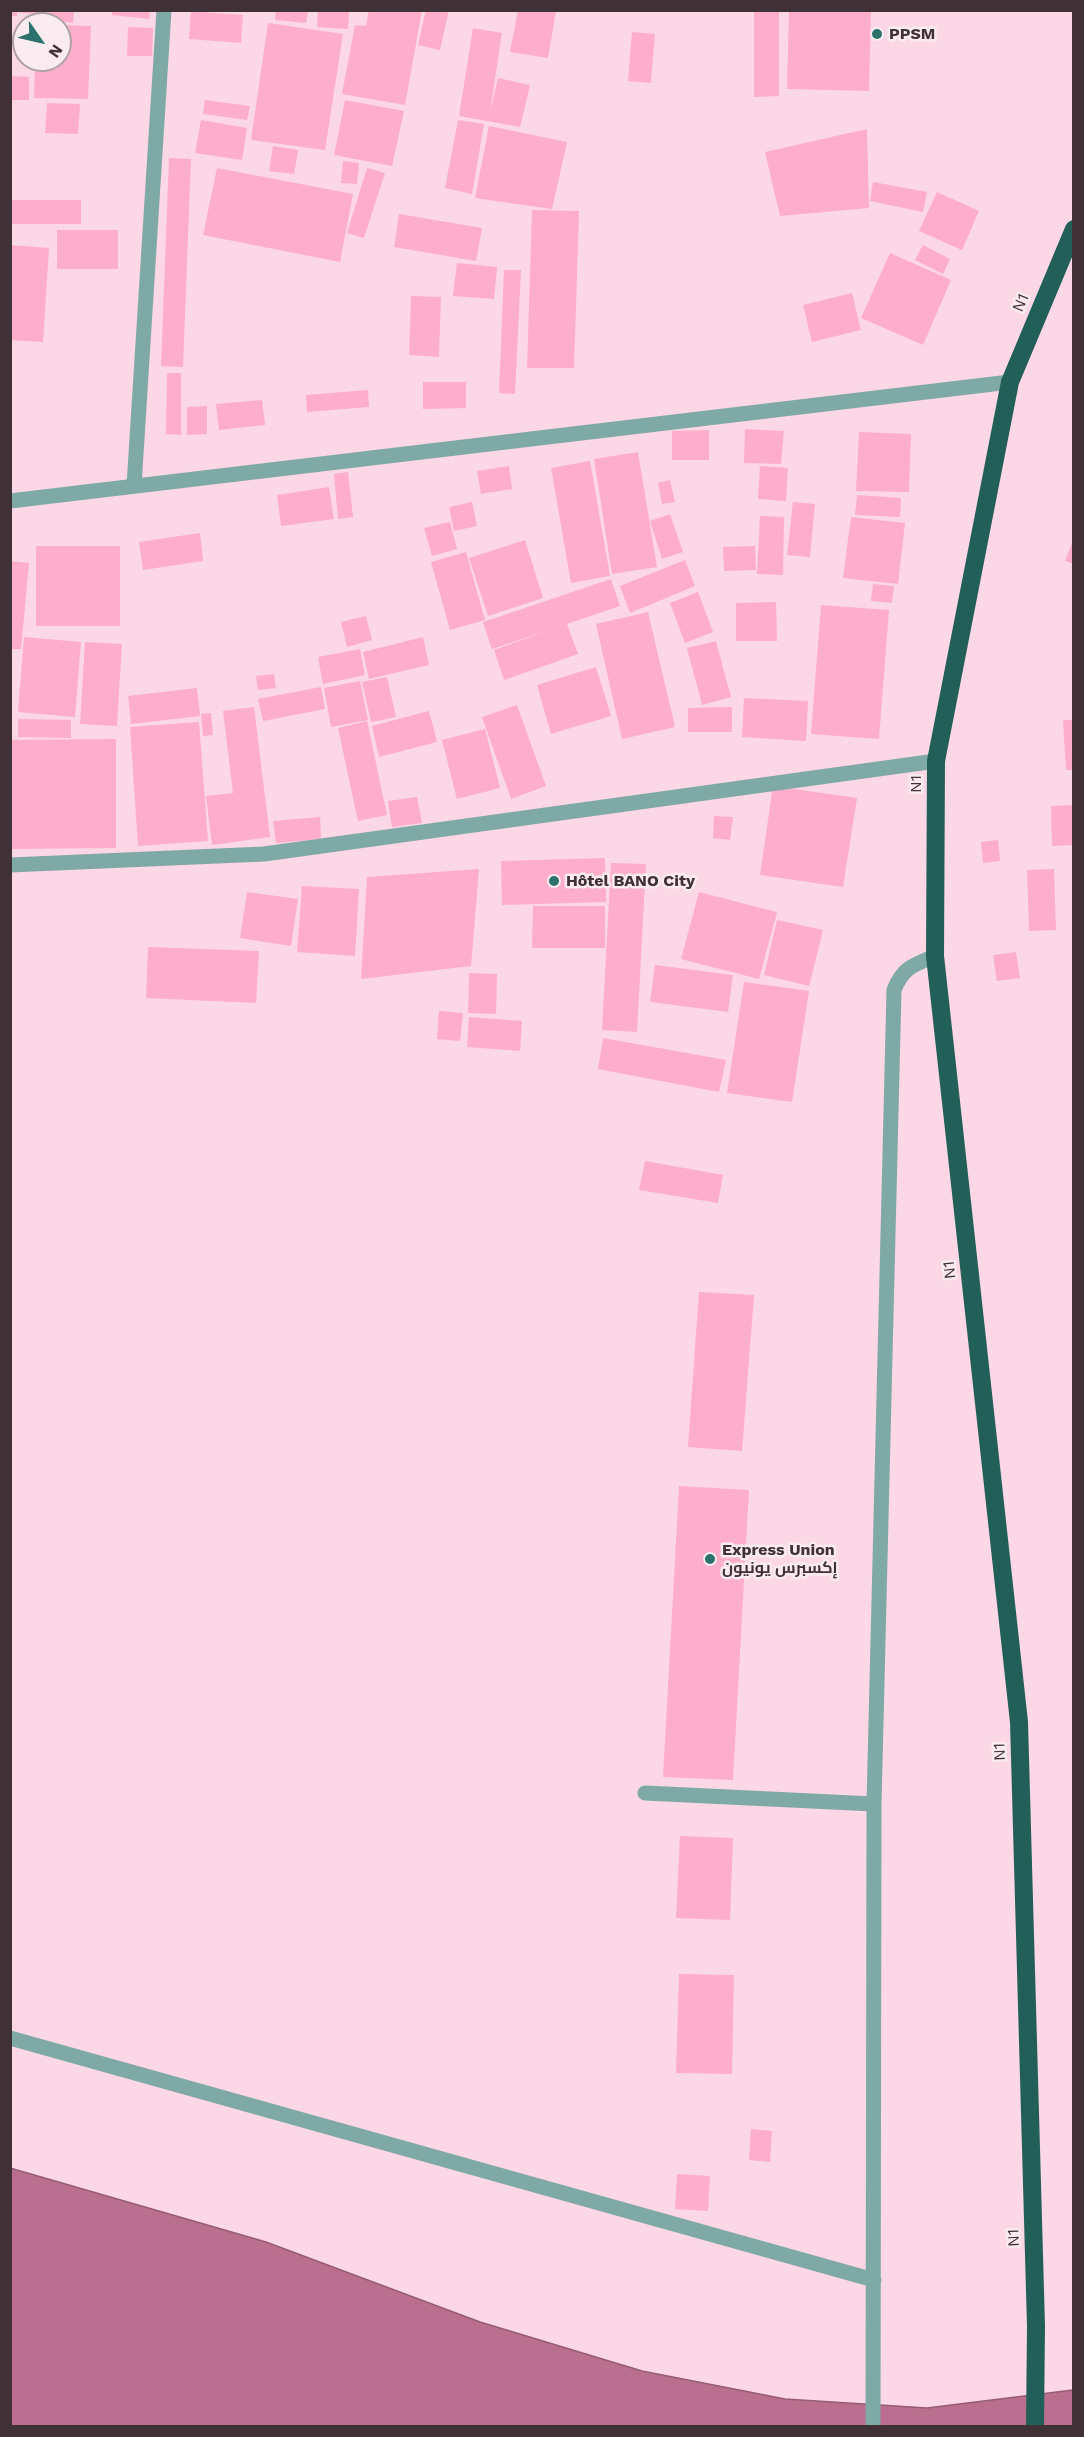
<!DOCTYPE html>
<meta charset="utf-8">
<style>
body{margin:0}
#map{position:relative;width:1084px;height:2437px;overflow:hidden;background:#fcd7e5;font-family:"Work Sans",sans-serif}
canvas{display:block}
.frame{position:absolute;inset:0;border:12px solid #3f3136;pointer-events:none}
.north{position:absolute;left:12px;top:12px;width:60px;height:60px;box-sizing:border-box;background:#faebf1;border:2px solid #afa1a6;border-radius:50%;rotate:124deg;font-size:16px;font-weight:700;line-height:24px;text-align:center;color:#3f3136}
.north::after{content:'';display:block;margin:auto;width:21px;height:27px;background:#2a726b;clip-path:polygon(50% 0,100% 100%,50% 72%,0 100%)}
</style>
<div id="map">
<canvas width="1084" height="2437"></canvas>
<div class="frame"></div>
<div class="north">N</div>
</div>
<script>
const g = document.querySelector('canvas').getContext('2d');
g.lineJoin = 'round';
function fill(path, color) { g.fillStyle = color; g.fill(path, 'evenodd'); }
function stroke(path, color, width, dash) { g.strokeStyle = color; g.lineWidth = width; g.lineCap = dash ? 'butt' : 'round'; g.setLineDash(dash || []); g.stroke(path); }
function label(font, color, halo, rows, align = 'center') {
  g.font = font + ' "Work Sans",Cairo,sans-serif'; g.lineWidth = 5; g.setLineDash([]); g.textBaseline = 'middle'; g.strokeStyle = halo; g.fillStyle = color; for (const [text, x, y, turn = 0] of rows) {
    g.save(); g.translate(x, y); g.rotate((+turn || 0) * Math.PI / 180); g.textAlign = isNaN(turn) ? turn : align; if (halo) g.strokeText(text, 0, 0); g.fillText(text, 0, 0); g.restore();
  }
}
const water = new Path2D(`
 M10,2168L266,2242L480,2322L642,2371L785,2399L927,2408L1073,2390V2426H11Z`);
const building = new Path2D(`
 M10,10H42L41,15L17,12V16H10Z
 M44,10H74L73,23L43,20Z
 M112,10H150L149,19L112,15Z
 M276,10H308L306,23L275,20Z
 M318,10H349L348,29L317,27Z
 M369,10H422L405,105L342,94L355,25L366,26Z
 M426,10H449L440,50L418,45Z
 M518,10H556L548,58L510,52Z
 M754,10H779V96L754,97Z
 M789,10H871L869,91L787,89Z
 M191,11L243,15L241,43L189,39Z
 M268,23L343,34L325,150L251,140Z
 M60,25L91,26L88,99L34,98L35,60H60Z
 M128,27L153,28L152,56H127Z
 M473,28L502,33L490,112L498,78L530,85L520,127L459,116Z
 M632,32L655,34L651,83L628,81Z
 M10,76L29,77V100H10Z
 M205,100L250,106L247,120L203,114Z
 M345,100L404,111L392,166L334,155Z
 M47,103L80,104L78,134L45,133Z
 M201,120L247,128L242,160L195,153Z
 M458,120L484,124L472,194L445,188Z
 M489,126L567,142L552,209L475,198Z
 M867,129L869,208L780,216L765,152Z
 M273,146L298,150L294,174L269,171Z
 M169,158L191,159L183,367L161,366Z
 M343,161L359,163L357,184L341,183Z
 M217,168L353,194L340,262L203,235Z
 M367,168L385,173L364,238L347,233Z
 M873,182L927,192L923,212L870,201Z
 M937,192L979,211L962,250L919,231Z
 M10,200H81V224H10Z
 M532,210L579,211L574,368H527Z
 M399,214L482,228L476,261L394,247Z
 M57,230H118V269H57Z
 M10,245L49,248L43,342L10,340Z
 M923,245L950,259L943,274L915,260Z
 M890,253L951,280L923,345L861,318Z
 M457,263L497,267L494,299L453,296Z
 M504,270H521L515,394L499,393Z
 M852,293L861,330L812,342L803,305Z
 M411,296L441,297L439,357L409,355Z
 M167,373H181V435L166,434Z
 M423,382H466V408L423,409Z
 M368,390L369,407L307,412L306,395Z
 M262,400L265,425L219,430L216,404Z
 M207,406V434L187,435V407Z
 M745,429L784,431L781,464L744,463Z
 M709,430V460H672V431Z
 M859,432L911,434L909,492L856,491Z
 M638,452L657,567L612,574L594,459Z
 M590,461L610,576L571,583L551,468Z
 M509,466L512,489L481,494L477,471Z
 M760,466L788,468L786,501L758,499Z
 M348,472L353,517L338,519L334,474Z
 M670,480L675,502L662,504L658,483Z
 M329,487L334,519L281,526L277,495Z
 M857,495L901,498L900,517L855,515Z
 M472,502L477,526L454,531L449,507Z
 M793,502L815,504L810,557L787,555Z
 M670,514L683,552L662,559L650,521Z
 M760,516L784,517L783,575L757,574Z
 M851,517L905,523L898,584L843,578Z
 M450,522L457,549L432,556L424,528Z
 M200,533L203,561L143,570L139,542Z
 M525,540L543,598L488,616L469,558Z
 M1073,540H1074V564L1065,561Z
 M36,546H120V626H36Z
 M755,546L756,570L724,571L723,547Z
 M466,552L485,620L450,630L431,562Z
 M685,560L695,586L630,613L620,586Z
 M10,561L29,563L21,649H10Z
 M611,579L620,606L567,624L578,654L504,680L494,650L547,631L492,649L483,622Z
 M873,584L894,586L892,603L871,601Z
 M698,592L713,632L685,643L670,603Z
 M776,602L777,641H736V603Z
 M821,605L889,610L879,739L811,734Z
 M648,612L675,727L622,739L596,624Z
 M366,616L372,640L347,647L341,622Z
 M24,637L81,642L75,717L18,712Z
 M423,637L429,665L369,679L363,652Z
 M716,641L731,697L702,705L687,648Z
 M85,642L122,644L117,726L80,724Z
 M360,649L365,675L323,684L318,657Z
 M596,667L611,716L551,734L537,685Z
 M274,674L276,688L258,690L256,676Z
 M387,677L396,717L371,722L362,682Z
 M360,681L368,720L331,727L324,688Z
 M321,687L325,709L263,721L258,699Z
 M197,688L200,716L131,724L128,696Z
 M744,698L808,701L806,741L742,737Z
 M517,705L546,786L511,799L482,717Z
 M254,707L270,837L212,845L206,796L233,793L223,711Z
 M732,707V732H688V708Z
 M429,711L437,742L379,757L372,726Z
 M211,713L213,735L203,736L201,714Z
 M18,719L71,720V738L18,737Z
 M1063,720H1074V770H1066Z
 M367,721L387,815L358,821L338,728Z
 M199,722L208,841L138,846L130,727Z
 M485,729L500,788L457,799L442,740Z
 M116,739V848L10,849V740Z
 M773,786L857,798L843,887L760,875Z
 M417,797L422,823L392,827L388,801Z
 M1074,805V845L1052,846L1051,806Z
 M714,816L733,817L730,840L713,838Z
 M320,817L321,839L276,843L273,821Z
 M998,840L1000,861L983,863L981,842Z
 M605,858L606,902L502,905L501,861Z
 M611,863L646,864L637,1032L602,1030Z
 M479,869L471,966L361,979L367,877Z
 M1054,869L1056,930L1029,931L1027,870Z
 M302,886L359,889L355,956L297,952Z
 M247,892L298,899L291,946L240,938Z
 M699,892L777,912L759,979L681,959Z
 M533,906H605V948H532Z
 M777,920L823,930L809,986L764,975Z
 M148,947L259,951L256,1003L146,998Z
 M1016,952L1020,978L997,981L993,955Z
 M655,965L733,975L728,1012L650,1002Z
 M469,973L497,974L496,1014L468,1013Z
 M744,982L809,991L792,1102L727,1093Z
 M439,1011L463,1013L460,1041L437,1039Z
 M469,1017L522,1021L520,1051L467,1047Z
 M603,1038L726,1060L719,1092L598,1069Z
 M645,1161L723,1175L718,1203L639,1190Z
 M699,1292L754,1295L742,1451L688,1447Z
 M679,1486L749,1490L733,1780L663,1777Z
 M680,1836L733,1838L730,1920L676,1918Z
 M679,1974L734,1975L732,2074L676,2073Z
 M751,2129L772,2131L770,2162L749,2160Z
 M677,2174L710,2176L708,2211L675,2209Z`);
const minor = new Path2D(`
 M134,486L164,10
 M10,501L1010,382
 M10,865L264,854L936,761
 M645,1793L874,1804
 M10,2038L874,2280
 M873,2426L874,1804L894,990C903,967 914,965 935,956`);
const highway = new Path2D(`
 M1035,2426L1036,2326L1019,1722L935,956L936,761L1010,382L1074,229`);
const markers = [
 [877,34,6,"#2a726b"],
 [554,881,6,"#2a726b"],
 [710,1559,6,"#2a726b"]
];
const poiNames = [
 ["PPSM",889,34],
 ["Hôtel BANO City",566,881],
 ["Express Union",722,1550],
 ["إكسبرس يونيون",722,1568]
];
const streetNames = [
 ["N1",1021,303,-67],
 ["N1",916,784,-90],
 ["N1",950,1270,-96],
 ["N1",1000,1752,-92],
 ["N1",1014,2238,-92]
];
fill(water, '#bb6f8e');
stroke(water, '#965c74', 1.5);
fill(building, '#ffadcd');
stroke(minor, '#7fa9a4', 15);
stroke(highway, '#235f59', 18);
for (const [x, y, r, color] of markers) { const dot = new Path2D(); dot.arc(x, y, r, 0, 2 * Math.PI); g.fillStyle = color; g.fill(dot); stroke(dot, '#faebf1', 2); }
label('bold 16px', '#3f3136', '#faebf1', poiNames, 'left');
label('16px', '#3f3136', '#faebf1', streetNames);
</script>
